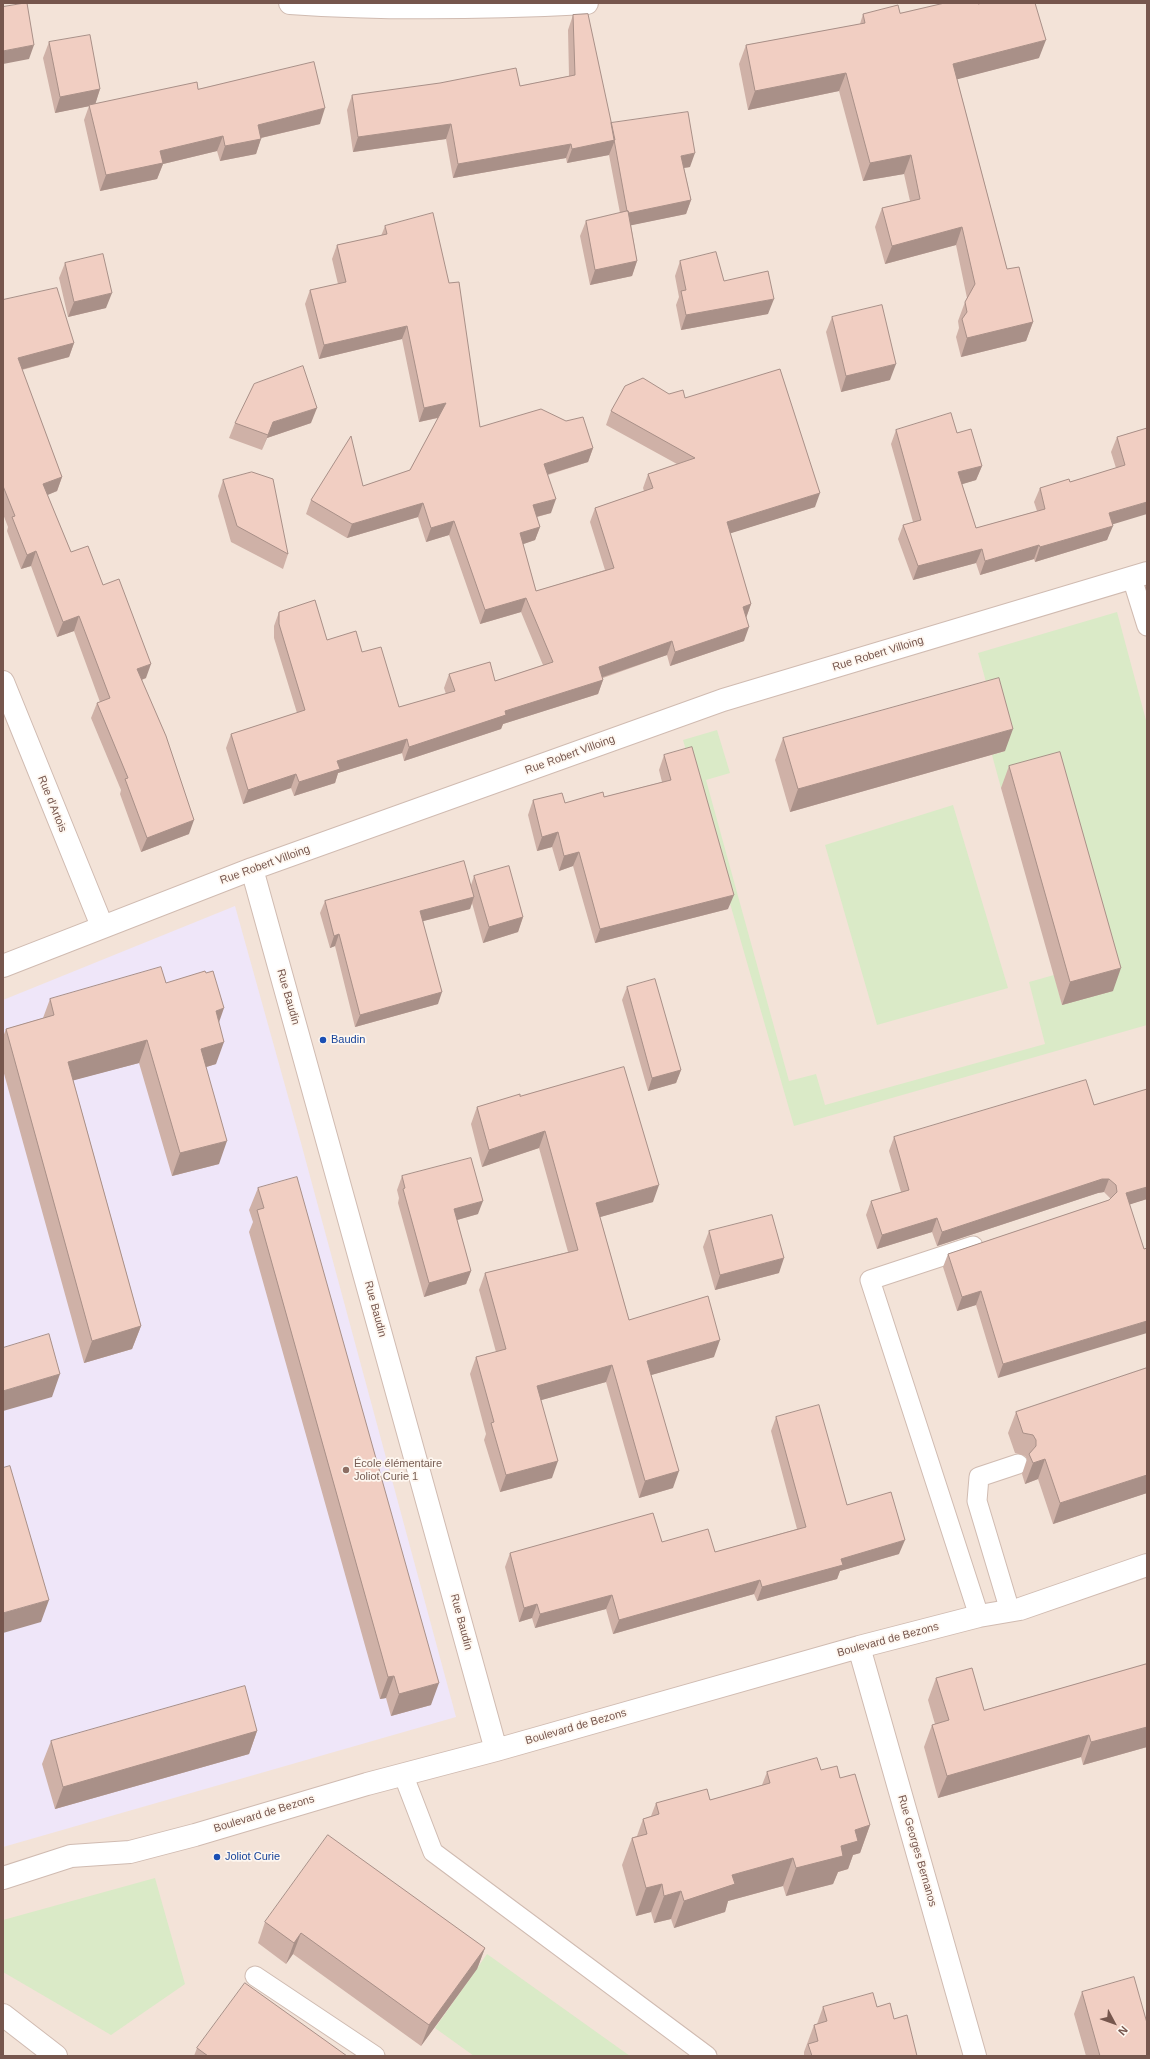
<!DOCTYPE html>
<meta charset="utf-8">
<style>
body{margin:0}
#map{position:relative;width:1150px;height:2059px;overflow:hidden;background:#fcf2e9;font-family:Arial,sans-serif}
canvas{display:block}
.frame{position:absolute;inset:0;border:4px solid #76564d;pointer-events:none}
.north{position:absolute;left:1094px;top:2003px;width:40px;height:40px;-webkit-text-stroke:3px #fef7f0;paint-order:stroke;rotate:131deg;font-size:11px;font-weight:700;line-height:16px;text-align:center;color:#76564d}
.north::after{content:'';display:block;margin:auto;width:14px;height:18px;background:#76564d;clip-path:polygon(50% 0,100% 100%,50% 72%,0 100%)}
</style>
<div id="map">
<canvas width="1150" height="2059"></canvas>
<div class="frame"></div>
<div class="north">N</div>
</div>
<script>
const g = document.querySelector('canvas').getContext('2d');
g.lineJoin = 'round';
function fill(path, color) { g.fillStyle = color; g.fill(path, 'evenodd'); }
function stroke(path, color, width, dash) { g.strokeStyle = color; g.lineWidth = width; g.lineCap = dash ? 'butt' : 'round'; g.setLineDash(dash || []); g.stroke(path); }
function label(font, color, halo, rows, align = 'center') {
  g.font = font + ' Arial,sans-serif'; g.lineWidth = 3.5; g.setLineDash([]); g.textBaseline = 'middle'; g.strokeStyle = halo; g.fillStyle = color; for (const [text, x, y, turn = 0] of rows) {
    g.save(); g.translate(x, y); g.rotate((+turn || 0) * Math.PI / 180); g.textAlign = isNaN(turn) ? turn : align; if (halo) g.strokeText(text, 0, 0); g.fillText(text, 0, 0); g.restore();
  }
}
const residential = new Path2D(`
 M3,3H1147V2056H3Z`);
const education = new Path2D(`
 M235,906L301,1143L456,1717L3,1847V1000Z`);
const green = new Path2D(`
 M1117,612L1147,724V1025L794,1126L683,740L717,730L730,773L706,780L789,1081L816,1074L825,1105L1045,1044L1029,982L1054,975L1062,1005L1052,774L1001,788L992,755L1005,751L978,653Z
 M953,805L1008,988L877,1025L825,845Z
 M155,1878L185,1984L111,2035L3,1972V1920Z
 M487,1954L630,2056H474L435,2028Z`);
const service = new Path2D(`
 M1132,578L1147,626
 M973,1246L870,1280L979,1616
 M1010,1611L977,1501L979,1477L1018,1464
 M403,1774L433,1852L707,2056
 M255,1976L375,2056`);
const minor = new Path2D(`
 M290,3C389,10 488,8 587,3
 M3,682L102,926
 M252,869L496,1750
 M3,966L252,869L723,700L1147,573
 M859,1647L975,2056
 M3,1878L71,1856L130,1852L195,1835L367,1784L496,1750L859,1647L979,1616L1020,1609L1147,1565
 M3,2015L56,2056`);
const wall = new Path2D(`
 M978,4L1039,58L957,79L1007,269L1033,322L1026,341L961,357L956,337L959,328L958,321L965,302L967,298L956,245L885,264L875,227L882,208L910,201L904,174L863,181L839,91L748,110L739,64L746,45L860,24L863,14L900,13Z
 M573,15L611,123L690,167L684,168L691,200L686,214L631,225L637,261L632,276L590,285L580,236L586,221L620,213L609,155L567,163L566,158L453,178L446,139L353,152L347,110L352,95L520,86L569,76L568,30Z
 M49,42L100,89L95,104L198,89L320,124L261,138L256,154L220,161L217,151L163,164L157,179L100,191L84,120L89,106L55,113L43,58Z
 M385,226L480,427L593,448L588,462L548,475L551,513L537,517L540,527L535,540L523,544L536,591L605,570L590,522L595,508L644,491L643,488L648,474L677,464L606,425L611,411L669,394L685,398L815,507L730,533L751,604L746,618L744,641L670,666L667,655L603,678V680L598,694L503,724L501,729L404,761L402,753L338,773L335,783L294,796L291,788L243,804L226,748L231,734L297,713L274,638V626L279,612L327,640L362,652L399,707L446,694L444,688L449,674L495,681L543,665L521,612L480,624L449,535L426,542L418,517L347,538L306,514L311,500L363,486L410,470L438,418L419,422L402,339L319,359L305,304L310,290L338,284L332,259L337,245L381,236Z
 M680,261L724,281L768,314L681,330L676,305L679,297L675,276Z
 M65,263L106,308L68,317L59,278Z
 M3,300L74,343L69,357L22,370L62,477L57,491L47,495L71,552L103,585L146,678L142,680L189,834L141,852L120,794L121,790L91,718L97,703L100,702L74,631L57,637L31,566L21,569L7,531L8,527L3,514Z
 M832,317L890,380L841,392L826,332Z
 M235,423H311L267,438L262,450L229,438Z
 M1147,428L1112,525L1107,540L1035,562L1034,559L980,575L976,563L913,580L898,539L903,525L913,522L891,444L896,430L957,433L982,466L976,480L962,484L976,528L1037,511L1034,502L1040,488L1070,482L1116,468L1111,452L1117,437Z
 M223,480L288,554L283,569L231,542L218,496Z
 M783,738L1005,751L790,812L775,760Z
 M664,755L728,909L595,943L573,866L559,871L552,847L537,851L528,815L533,800L565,803L604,797L662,782L659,770Z
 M1009,766L1113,991L1062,1005L1001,788Z
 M474,876L523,917L518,932L483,943L472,903L470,909L423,921L438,1004L355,1027L335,946L330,948L320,913L325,901L471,885Z
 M166,983L219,1022L216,1064L206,1067L219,1164L172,1176L139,1063L73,1080L141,1326L132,1349L84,1363L3,1070V1037L6,1029L43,1018L50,999Z
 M627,987L681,1070L676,1083L648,1091L622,1000Z
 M1147,1090V1199L1130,1204L998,1378L976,1305L957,1311L943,1267L948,1254L1109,1200L1111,1199L1104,1192L1098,1193L937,1246L932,1232L877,1249L866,1215L871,1201L901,1192L889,1151L894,1137L1094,1105Z
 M520,1096L653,1202L600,1217L629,1320L714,1357L651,1375L673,1488L639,1498L606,1382L541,1400L552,1478L500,1492L484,1440L486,1434L470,1374L476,1357L496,1352L479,1290L485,1273L568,1252L539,1148L482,1167L471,1124L477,1107Z
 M402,1176L478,1214L457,1220L471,1271L466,1284L424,1297L398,1203L399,1198L397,1190Z
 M258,1188L431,1705L391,1716L386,1698L380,1699L249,1232L253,1222L249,1210Z
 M709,1231L779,1273L715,1290L703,1247Z
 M1147,1368V1493L1053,1524L1038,1479L1025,1484L1022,1474L1027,1459L1025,1456L1015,1453L1008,1433L1016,1412Z
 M776,1417L847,1505L899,1554L840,1571L837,1579L757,1601L754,1594L613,1634L606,1609L535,1628L532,1618L519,1622L505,1567L510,1553L662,1542L715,1552L797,1529L771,1431Z
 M1147,1664V1747L1083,1765L1081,1757L938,1798L924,1747L932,1725L935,1724L928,1700L936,1678L984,1710Z
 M257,1731L249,1754L55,1809L42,1764L51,1741Z
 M821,1770L840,1778L870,1825L860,1853L853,1855L848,1869L838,1872L833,1884L786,1896L783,1886L728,1901L725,1912L674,1928L671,1919L654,1923L651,1912L636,1916L622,1865L632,1838L637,1836L643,1819L651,1816L656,1803L710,1800L762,1785L767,1772Z
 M265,1922L485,1948L477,1969L421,2046L293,1954L286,1964L258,1943Z
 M1082,1992L1147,2056H1086L1074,2014Z
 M823,2007H877L894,2019L917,2056H804V2052L814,2025L817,2024Z
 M197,2048L347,2056H194Z`);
const shadedWall = new Path2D(`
 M1046,40L1039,58L947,82L953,64Z
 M34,45L29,59L3,64V51Z
 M846,73L839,91L748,110L755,91Z
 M100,89L95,105L55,113L60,97Z
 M325,108L320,124L252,140L258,125Z
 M451,124L446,139L353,152L358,137Z
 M223,136L217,151L163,164L157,179L100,191L106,175L160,151Z
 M261,139L256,154L220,161L225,146Z
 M615,140L609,155L567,163L572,149Z
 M571,144L566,158L453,178L458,164Z
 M695,153L690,167L676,169L681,156Z
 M911,155L904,174L863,181L870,163Z
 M691,200L686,214L623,227L628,213Z
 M962,227L956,245L885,264L892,246Z
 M637,261L632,276L590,285L595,270Z
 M112,293L106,308L68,317L74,302Z
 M774,299L768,314L681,330L686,315Z
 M1033,322L1026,341L961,357L967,338Z
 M407,326L402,339L319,359L324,345Z
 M74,343L69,357L12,372L18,358Z
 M896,364L890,380L841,392L846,376Z
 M446,403L441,417L419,422L424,408Z
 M317,408L311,423L267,438L262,450L273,422Z
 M593,448L588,462L539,477L544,464Z
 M982,466L976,480L953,487L958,472Z
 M62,477L57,491L38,499L43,484Z
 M820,493L815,507L722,536L727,522Z
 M556,499L551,513L528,519L533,505Z
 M1147,502V514L1104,527L1109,513Z
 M423,503L418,517L347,538L352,524Z
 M454,521L449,535L426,542L431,528Z
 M1113,526L1107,540L1035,562L1040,547Z
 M540,527L535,540L515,547L520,533Z
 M1039,545L1034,559L980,575L985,561Z
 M982,549L976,563L913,580L918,566Z
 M36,551L31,566L21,569L27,555Z
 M526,598L521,612L480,624L485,610Z
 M751,604L746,618L743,607Z
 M79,616L74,631L57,637L63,622Z
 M749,627L744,641L670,666L675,652Z
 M672,641L667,655L594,680L599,667Z
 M151,664L146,678L132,683L137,669Z
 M603,680L598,694L503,724L501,729L404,761L409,747L505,711Z
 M1013,729L1005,751L790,812L798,789Z
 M407,739L402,753L338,773L335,783L294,796L299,782L337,761Z
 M296,774L291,788L243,804L248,790Z
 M194,820L189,834L141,852L147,838Z
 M558,832L552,847L537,851L542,837Z
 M579,852L573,866L559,871L564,856Z
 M734,895L728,909L595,943L600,929Z
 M474,897L470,909L416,923L420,911Z
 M523,917L518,932L483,943L489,927Z
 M339,934L335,946L330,948L334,936Z
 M1121,968L1113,991L1062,1005L1070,982Z
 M442,992L438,1004L355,1027L360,1015Z
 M224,1008L216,1031V1011Z
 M147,1040L139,1063L60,1084L68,1062Z
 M224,1042L216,1064L193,1071L201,1049Z
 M681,1070L676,1083L648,1091L652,1078Z
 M545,1131L539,1148L482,1167L489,1150Z
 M227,1141L219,1164L172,1176L180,1153Z
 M1102,1179H1109L1104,1192L1098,1193L937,1246L942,1232Z
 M659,1185L653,1202L590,1220L596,1203Z
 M1147,1187V1199L1122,1207L1126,1193Z
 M483,1201L478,1214L450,1222L454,1209Z
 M937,1218L932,1232L877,1249L882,1235Z
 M784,1258L779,1273L715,1290L720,1275Z
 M471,1271L466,1284L424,1297L429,1283Z
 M981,1291L976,1305L957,1311L962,1297Z
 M1147,1321V1333L998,1378L1003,1364Z
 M141,1326L132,1349L84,1363L92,1341Z
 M720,1340L714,1357L641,1378L647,1361Z
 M612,1365L606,1382L531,1403L537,1386Z
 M60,1374L52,1397L3,1411V1391Z
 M1045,1459L1038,1479L1025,1484L1033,1463Z
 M558,1461L552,1478L500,1492L506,1475Z
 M679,1471L673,1488L639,1498L645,1481Z
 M1147,1475V1493L1053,1524L1060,1503Z
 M905,1540L899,1554L840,1571L837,1579L757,1601L762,1587L841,1559Z
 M760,1580L754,1594L613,1634L619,1620Z
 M612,1595L606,1609L535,1628L540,1614Z
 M49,1600L41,1622L3,1633V1613Z
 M537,1604L532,1618L519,1622L524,1608Z
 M394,1676L386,1698L380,1699L388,1677Z
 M439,1683L431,1705L391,1716L399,1694Z
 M1147,1727V1747L1083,1765L1091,1742Z
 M257,1731L249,1754L55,1809L63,1787Z
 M1089,1735L1081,1757L938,1798L947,1776Z
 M870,1825L860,1853L853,1855L848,1869L838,1872L833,1884L786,1896L796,1868L841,1846L855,1830Z
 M793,1858L783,1886L728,1901L725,1912L674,1928L684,1901L732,1875Z
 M662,1884L651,1912L636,1916L646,1888Z
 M681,1891L671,1919L654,1923L664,1896Z
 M301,1933L293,1954L286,1964L294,1943Z
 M485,1948L477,1969L421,2046L429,2025Z`);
const building = new Path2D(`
 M27,3L34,45L3,51V7Z
 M945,3H978V4L982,3H1035L1046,40L953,64L1007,269L1019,267L1033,322L967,338L962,319L967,312L965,302L975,284L962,227L892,246L882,208L920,199L911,155L870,163L846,73L755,91L746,45L865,23L863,14L898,5L900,13Z
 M588,14L615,140L572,149L571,144L458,164L451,124L358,137L352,95L440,83L516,68L520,86L575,75L573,15Z
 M90,35L100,89L60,97L49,42Z
 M314,62L325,108L258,125L261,139L225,146L223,136L160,151L163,163L106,175L89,105L197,82L198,89Z
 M688,112L695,153L681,156L691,200L629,213L628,211H627L611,123Z
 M628,211L637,261L595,270L586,221Z
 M433,213L449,283L459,282L480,427L541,409L566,421L583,417L593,448L544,464L556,499L533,505L540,527L520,533L536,591L614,568L595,508L653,488L648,474L695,458L611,411L625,386L643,378L669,394L683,390L685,398L780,369L820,493L727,522L751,604L743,607L749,627L675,652L672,641L599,667L603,680L505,711L506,715L409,747L407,739L337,761L340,769L299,782L296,774L248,790L231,734L305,710L279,624V612L315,600L327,640L356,631L362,652L381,647L399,707L455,691L449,674L490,662L495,681L553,662L526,598L485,610L454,521L431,528L423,503L352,524L311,500L351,436L363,486L410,470L446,403L424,408L407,326L324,345L310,290L346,282L337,245L387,234L385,226Z
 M716,252L724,281L768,271L774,299L686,315L681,291L686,290L680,261Z
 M103,254L112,293L74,302L65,263Z
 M57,288L74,343L18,358L62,477L43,484L71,552L88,546L103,585L119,579L151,664L137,669L166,736L194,820L147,838L125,779L128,778L97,703L110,698L79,616L63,622L36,551L27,555L12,517L15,516L3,486V300Z
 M882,305L896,364L846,376L832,317Z
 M303,366L317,408L273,422L268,435L235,423L254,384Z
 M951,413L957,433L971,429L982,466L958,472L976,528L1045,509L1040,488L1069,479L1070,482L1125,465L1117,437L1147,428V502L1109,513L1113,526L1040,547L1039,545L985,561L982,549L918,566L903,525L921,520L896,430Z
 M252,472L273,479L288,554L237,526L223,480Z
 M999,678L1013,729L798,789L783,738Z
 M692,747L734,895L600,929L579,852L564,856L558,832L542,837L533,800L562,793L565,803L603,792L604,797L671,780L664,755Z
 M1060,752L1121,968L1070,982L1009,766Z
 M464,861L474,897L420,911L442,992L360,1015L339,934L334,936L325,901Z
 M509,866L523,917L489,927L474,876Z
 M161,967L166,983L205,971L206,973L213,971L224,1008L216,1011L224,1042L201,1049L227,1141L180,1153L147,1040L68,1062L141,1326L92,1341L6,1029L54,1015L50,999Z
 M655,979L681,1070L652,1078L627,987Z
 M624,1067L659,1185L596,1203L629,1320L708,1296L720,1340L647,1361L679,1471L645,1481L612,1365L537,1386L558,1461L506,1475L491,1423L494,1422L476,1357L506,1349L485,1273L578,1250L545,1131L489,1150L477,1107L520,1094V1096Z
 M1086,1080L1094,1105L1147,1089V1187L1126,1193L1144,1249L1147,1248V1321L1003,1364L981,1291L962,1297L948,1254L1109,1200L1117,1192L1116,1185L1109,1179H1102L942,1232L937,1218L882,1235L871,1201L909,1190L894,1137Z
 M471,1158L483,1201L454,1209L471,1271L429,1283L403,1189L405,1188L402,1176Z
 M297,1177L439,1683L399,1694L394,1676L388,1677L257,1210L264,1208L258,1188Z
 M772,1215L784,1258L720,1275L709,1231Z
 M49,1334L60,1374L3,1391V1348Z
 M1147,1368V1475L1060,1503L1045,1459L1033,1463L1029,1454L1036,1446V1440L1033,1435L1023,1433L1016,1412Z
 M819,1405L847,1505L891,1492L905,1540L841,1559L843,1565L762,1587L760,1580L619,1620L612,1595L540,1614L537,1604L524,1608L510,1553L653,1513L662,1542L708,1529L715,1552L806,1527L776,1417Z
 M10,1466L49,1600L3,1613V1468Z
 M1147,1664V1727L1091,1742L1089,1735L947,1776L932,1725L949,1720L936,1678L972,1668L984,1710Z
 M245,1686L257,1731L63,1787L51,1741Z
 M817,1758L821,1770L837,1766L840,1778L855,1774L870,1825L855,1830L858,1841L841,1846L843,1856L796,1868L793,1858L732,1875L735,1884L684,1901L681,1891L664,1896L662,1884L646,1888L632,1838L647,1834L643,1819L659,1814L656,1803L707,1789L710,1800L770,1783L767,1772Z
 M328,1835L485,1948L429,2025L301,1933L294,1943L265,1922Z
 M1134,1977L1147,2023V2056H1100L1082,1992Z
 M245,1983L347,2056H208L197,2048Z
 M873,1993L877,2007L890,2003L894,2019L907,2015L917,2056H812L808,2044L818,2041L814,2025L827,2021L823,2007Z`);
const markers = [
 [323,1040,4,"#1a4fb4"],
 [346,1470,4,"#8d6e63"],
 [217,1857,4,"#1a4fb4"]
];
const streetNames = [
 ["Rue Robert Villoing",878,654,-17],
 ["Rue Robert Villoing",570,755,-20],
 ["Rue d'Artois",52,804,68],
 ["Rue Robert Villoing",265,865,-20],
 ["Rue Baudin",288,997,74],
 ["Rue Baudin",375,1309,75],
 ["Rue Baudin",461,1622,75],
 ["Boulevard de Bezons",888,1640,-15],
 ["Boulevard de Bezons",576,1727,-16],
 ["Boulevard de Bezons",264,1814,-17],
 ["Rue Georges Bernanos",917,1851,74]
];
const transitNames = [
 ["Baudin",331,1040],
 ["Joliot Curie",225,1857]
];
const educationNames = [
 ["École élémentaire",354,1464],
 ["Joliot Curie 1",354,1477]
];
fill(residential, '#f3e3d8');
fill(education, '#efe6f9');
fill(green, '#daeac7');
stroke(service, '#d0bbb1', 21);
stroke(minor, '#d0bbb1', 24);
stroke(service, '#fff', 19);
stroke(minor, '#fff', 22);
fill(wall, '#cfb1a7');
fill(shadedWall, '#a99088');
fill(building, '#f1cec2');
stroke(building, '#a99088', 1);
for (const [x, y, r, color] of markers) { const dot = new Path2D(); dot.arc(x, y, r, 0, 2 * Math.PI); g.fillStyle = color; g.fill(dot); stroke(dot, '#fef7f0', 1.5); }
label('11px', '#76564d', '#fef7f0', streetNames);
label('11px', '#164399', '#fef7f0', transitNames, 'left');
label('11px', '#785e54', '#fef7f0', educationNames, 'left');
</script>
